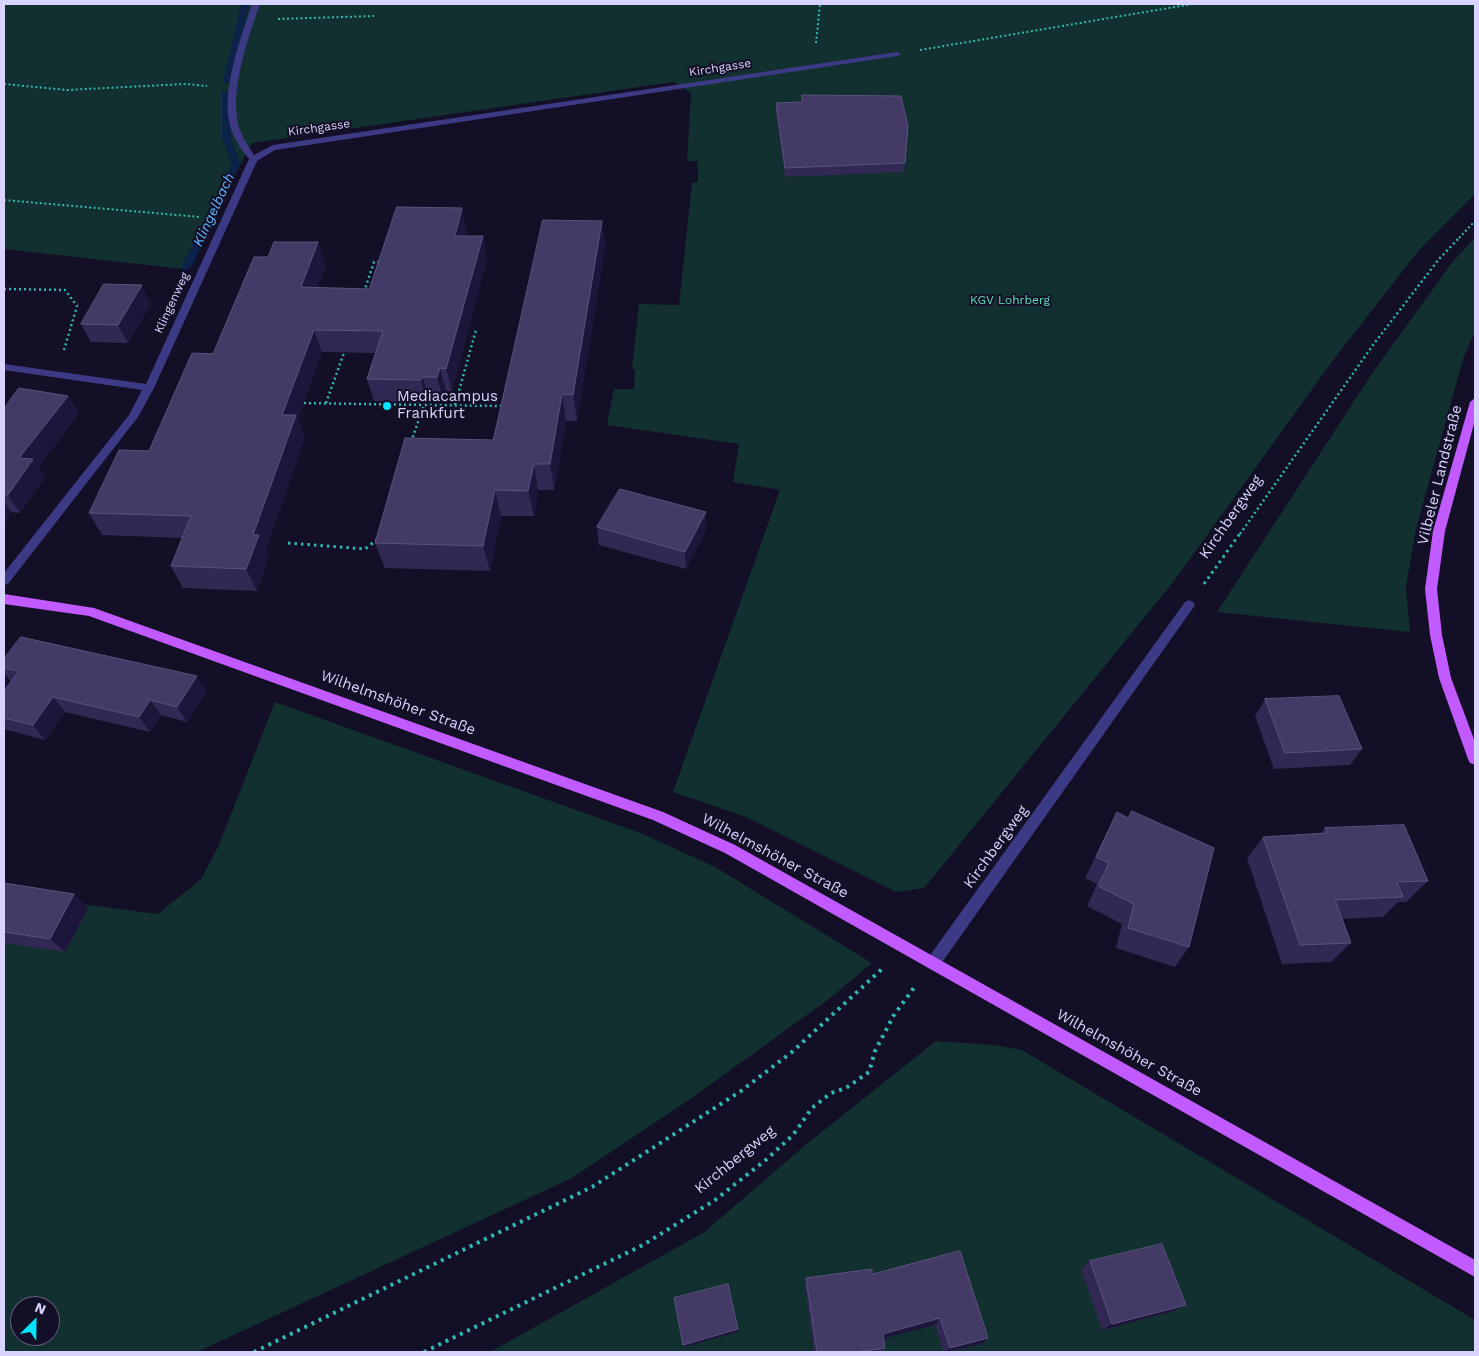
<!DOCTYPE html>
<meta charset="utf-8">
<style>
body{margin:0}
#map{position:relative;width:1479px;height:1356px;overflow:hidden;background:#130f26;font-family:"Work Sans",sans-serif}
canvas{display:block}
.frame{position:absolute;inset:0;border:5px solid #d9d4ff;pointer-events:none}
.north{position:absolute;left:10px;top:1296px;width:50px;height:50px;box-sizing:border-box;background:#130f26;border:1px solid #625e7d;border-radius:50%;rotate:23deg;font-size:14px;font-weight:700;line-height:20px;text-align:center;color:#d9d4ff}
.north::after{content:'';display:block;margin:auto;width:18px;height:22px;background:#00e5ff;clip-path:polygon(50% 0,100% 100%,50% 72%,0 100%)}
</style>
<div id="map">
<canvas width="1479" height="1356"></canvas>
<div class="frame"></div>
<div class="north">N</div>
</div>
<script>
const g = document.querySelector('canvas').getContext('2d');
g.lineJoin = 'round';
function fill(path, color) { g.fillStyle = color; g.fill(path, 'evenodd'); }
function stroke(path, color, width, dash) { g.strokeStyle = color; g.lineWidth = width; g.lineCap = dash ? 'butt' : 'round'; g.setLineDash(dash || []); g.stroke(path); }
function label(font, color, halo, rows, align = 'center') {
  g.font = font + ' "Work Sans",sans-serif'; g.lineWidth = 4; g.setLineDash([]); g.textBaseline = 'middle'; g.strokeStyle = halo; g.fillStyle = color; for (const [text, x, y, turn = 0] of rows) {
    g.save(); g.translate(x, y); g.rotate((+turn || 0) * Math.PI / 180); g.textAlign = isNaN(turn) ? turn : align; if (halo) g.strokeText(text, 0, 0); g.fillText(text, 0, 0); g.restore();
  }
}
const green = new Path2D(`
 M4,4H1475V194L1419,250L1334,359L1174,581L924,888L896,892L746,817L673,792L780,490L733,482L739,444L607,425L614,389H634L635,369H632L639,304L679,305L692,183L698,182V161H687L691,93L673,82L252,143L183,269L4,249Z
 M1475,237V331L1463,359L1416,529L1406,587L1410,632L1217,612L1371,375L1451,264Z
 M275,702L643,834L715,867L872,963L829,999L689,1100L572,1178L197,1352H4V894L158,914L201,879L219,845ZM20,1306H50V1336H20Z
 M936,1041L994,1045L1022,1050L1475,1320V1352H490L703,1233L809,1142Z`);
const stream = new Path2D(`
 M241,4H249L231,81L227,83L223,81Z
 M222,91L229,93L231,138L240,164L191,268L186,271L181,268L232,164L222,138Z`);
const pathFar3 = new Path2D(`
 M278,19L374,16
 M816,43L820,4
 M920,50L1192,4
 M4,84L67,90L185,84L207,86
 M4,200L200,217
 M1459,238L1475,221`);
const pathFar2 = new Path2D(`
 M4,289L65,290L77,306L64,350
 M364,292L374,262H382
 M299,403L424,405
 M326,403L345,350
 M455,405L476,330
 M411,442L424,405L504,406
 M1240,534L1373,345L1439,259L1460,237`);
const pathFar1 = new Path2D(`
 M288,543L365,549L379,538
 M1204,584L1241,532`);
const path = new Path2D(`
 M254,1352L592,1187L741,1091L792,1052L883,968
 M424,1352L643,1245L715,1200L767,1159L793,1135L812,1108L831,1093L846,1088L869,1072L875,1051L894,1015L916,985`);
const minor = new Path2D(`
 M252,4H260C248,38 230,88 238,124C241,135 248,146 254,155L273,145L897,52L901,54L897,56L275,150L257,161L154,388L138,417L8,584L4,585V573L129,415L142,390L4,370V364L146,384L249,159C241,149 233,138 230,125C221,90 241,38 252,4Z
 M1189,600L1193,602L1195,605L1193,608L938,968L933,970L928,968L926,963L928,958L1185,602Z`);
const major = new Path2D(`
 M1475,398V420L1445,531L1437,589L1442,635L1451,678L1475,742V765L1470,763L1468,759L1439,678L1430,635L1425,589L1433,531L1470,402Z
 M4,594L94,608L663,812L735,845L1475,1260V1277L725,853L653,820L89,616L4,604Z`);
const wall = new Path2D(`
 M658,4H709L658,5Z
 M776,103L905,163L904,172L785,177L776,112Z
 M602,221L605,247L577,421H566L554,490H538L534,516H501L490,571L385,568L375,543L493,440Z
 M467,231L466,236H483L487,259L452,391H446L443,400L429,399L427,403L374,401L367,379L375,353L322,352L298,419L305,438L266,549L269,556L257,591L183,588L171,566L182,538L102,535L89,513L149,451L213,354L268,257L318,242L326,265L317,288L369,289Z
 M151,304L128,343L91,342L81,324Z
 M68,396L79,414L38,467L45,477L20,513L11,512L4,524V409Z
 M597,527L706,530L686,569L599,545Z
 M4,659L207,691L187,722L161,715L150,732L65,712L45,740L4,729V691L11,682L4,673Z
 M1265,699L1362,749L1350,765L1274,769L1255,716Z
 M1117,812L1189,947L1175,967L1116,948L1122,924L1087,906L1097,884L1085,878Z
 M1325,828L1428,881L1406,902H1398L1383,917L1342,919L1351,943L1331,962L1282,964L1247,858L1263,837L1320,834Z
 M4,883L74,894L88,908L65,952L4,943Z
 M1090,1261L1186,1305L1174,1311L1102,1330L1081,1269Z
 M872,1274L988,1338L982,1344L948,1352H944L935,1325L884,1338L885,1348L882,1352H814L805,1285L806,1278Z`);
const shadedWall = new Path2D(`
 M462,208L467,231L460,258L455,236Z
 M602,221L605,247L577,421L573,395Z
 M483,236L487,259L452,391L446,369Z
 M318,242L326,265L309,310L301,287Z
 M142,285L151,304L128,343L118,325Z
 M314,330L322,352L298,419L305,438L266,549L269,556L257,591L246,569L253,535L282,415Z
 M440,368L446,391L443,400L437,377Z
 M423,377L429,399L427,403L421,380Z
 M562,394L566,421L554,490L550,464Z
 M68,396L79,414L38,467L45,477L20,513L8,495L19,458Z
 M534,464L538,490L534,516L528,491Z
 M495,490L501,516L490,571L483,546Z
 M4,501L11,512L4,524Z
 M706,512V530L686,569L685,552Z
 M197,676L207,691L187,722L177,707Z
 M53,697L65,712L45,740L33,725Z
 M150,700L161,715L150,732L139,717Z
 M74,894L88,908L65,952L50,939Z
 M1186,1305L1174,1311L1102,1330L1112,1324Z
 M940,1318L935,1325L879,1340L883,1334Z
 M738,1329V1332L684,1347L683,1345Z
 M988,1338L982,1344L945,1352L950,1348Z`);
const building = new Path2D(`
 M802,95L901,96L908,126L905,163L785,168L776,103L802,102Z
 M397,207L462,208L455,236H483L446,369L440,368L437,377H423L421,380L367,379L383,331L314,330L282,415H296L253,535H259L246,569L171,566L191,516L89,513L119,450L149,451L192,353L213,354L254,257H268L274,242H318L301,287L369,289Z
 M543,220L602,221L573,395L562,394L550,464H534L528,491L495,490L483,546L375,543L405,438L493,440Z
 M104,284L142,285L118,325L81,324Z
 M19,388L68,396L19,458L33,459L8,495H4V409Z
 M620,489L706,512L685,552L597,527Z
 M21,637L197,676L177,707L150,700L139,717L53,697L33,725L4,718V691L19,671L4,668V659Z
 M1339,696L1362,749L1285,753L1265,699Z
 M1132,811L1214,848L1189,947L1128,928L1134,904L1098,886L1109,863L1096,857L1117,812L1128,818Z
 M1404,825L1428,881L1397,882L1403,897L1335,900L1351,943L1300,945L1263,837L1327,833L1325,828Z
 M4,883L74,894L50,939L4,932Z
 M1162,1244L1186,1305L1112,1324L1090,1261Z
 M960,1251L988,1338L950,1348L940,1318L883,1334L885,1348L855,1352H817L806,1278L872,1269V1274Z
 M728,1284L738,1329L683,1345L674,1298Z`);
const markers = [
 [387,406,5,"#00e5ff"]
];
const farStreetnames = [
 ["Kirchgasse",720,68,-9],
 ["Kirchgasse",319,128,-8],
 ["Klingenweg",172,303,-65]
];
const farParknames = [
 ["KGV Lohrberg",1010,300]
];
const farWaternames = [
 ["Klingelbach",214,210,-65]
];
const poiNames = [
 ["Mediacampus",397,397],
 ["Frankfurt",397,414]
];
const streetNames = [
 ["Vilbeler Landstraße",1440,475,-76],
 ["Kirchbergweg",1231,517,-55],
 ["Wilhelmshöher Straße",398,703,20],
 ["Kirchbergweg",996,847,-54],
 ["Wilhelmshöher Straße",775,856,28],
 ["Wilhelmshöher Straße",1129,1053,29],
 ["Kirchbergweg",735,1160,-39]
];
fill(green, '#12302f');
fill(stream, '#0c2248');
stroke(pathFar3, '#2fb8b0', 2, [2, 2.5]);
stroke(pathFar2, '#2fb8b0', 2.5, [2, 3]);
stroke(pathFar1, '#2fb8b0', 3, [2.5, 4]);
stroke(path, '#2fb8b0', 4, [3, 5]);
fill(minor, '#3d3a85');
fill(major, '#c25bff');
fill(wall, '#312854');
fill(shadedWall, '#1d163a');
fill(building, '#433a66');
stroke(building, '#5a527e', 1);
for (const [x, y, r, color] of markers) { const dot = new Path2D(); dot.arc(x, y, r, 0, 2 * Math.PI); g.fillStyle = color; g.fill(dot); stroke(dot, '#130f26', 2); }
label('12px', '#d9d4ff', '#130f26', farStreetnames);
label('12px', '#5fe0c0', '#130f26', farParknames);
label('italic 14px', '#62b6ff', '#130f26', farWaternames);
label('15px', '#d9d4ff', '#130f26', poiNames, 'left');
label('15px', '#d9d4ff', '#130f26', streetNames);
</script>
